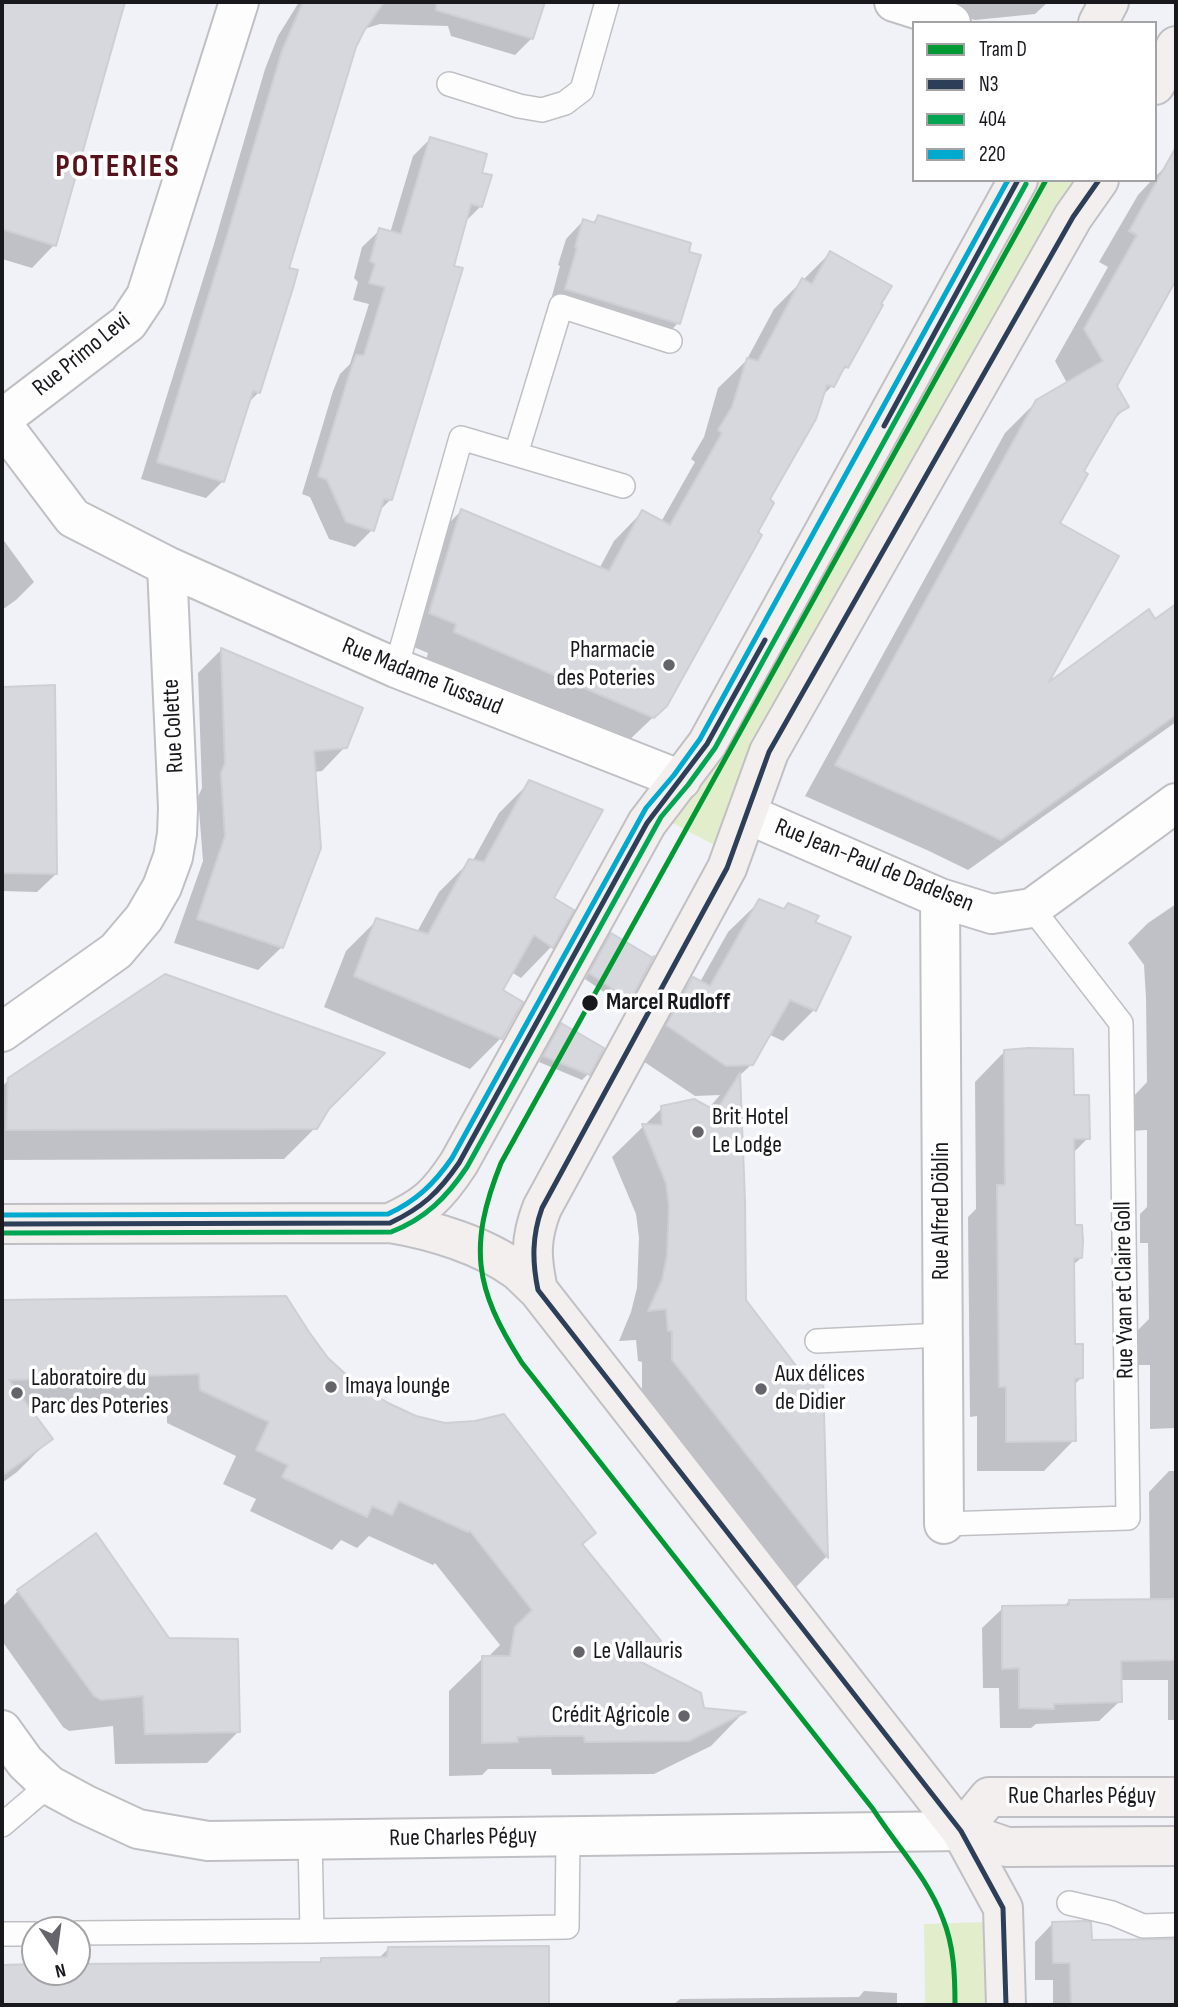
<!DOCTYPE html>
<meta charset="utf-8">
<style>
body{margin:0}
#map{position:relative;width:1178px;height:2007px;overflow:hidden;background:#f1f2f8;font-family:"Sofia Sans Condensed",sans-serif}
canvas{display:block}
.frame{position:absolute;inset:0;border:4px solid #18181d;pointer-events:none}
.legend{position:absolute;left:912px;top:21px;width:245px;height:161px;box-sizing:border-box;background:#fff;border:2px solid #a3a3a5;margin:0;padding:9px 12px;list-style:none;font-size:21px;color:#18181d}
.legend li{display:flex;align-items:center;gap:14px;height:35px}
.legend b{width:35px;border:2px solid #a3a3a5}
.north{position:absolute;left:21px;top:1916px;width:70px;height:70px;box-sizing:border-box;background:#fff;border:2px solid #a3a3a5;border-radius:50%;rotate:167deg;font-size:19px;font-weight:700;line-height:28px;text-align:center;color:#18181d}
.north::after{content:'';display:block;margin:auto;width:24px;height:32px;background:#64646a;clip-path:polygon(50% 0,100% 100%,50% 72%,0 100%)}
</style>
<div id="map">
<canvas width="1178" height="2007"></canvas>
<div class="frame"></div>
<ul class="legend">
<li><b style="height:9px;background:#093"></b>Tram D</li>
<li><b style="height:9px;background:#2d3e58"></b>N3</li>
<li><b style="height:9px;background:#00a651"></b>404</li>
<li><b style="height:9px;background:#00a9ce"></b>220</li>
</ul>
<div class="north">N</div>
</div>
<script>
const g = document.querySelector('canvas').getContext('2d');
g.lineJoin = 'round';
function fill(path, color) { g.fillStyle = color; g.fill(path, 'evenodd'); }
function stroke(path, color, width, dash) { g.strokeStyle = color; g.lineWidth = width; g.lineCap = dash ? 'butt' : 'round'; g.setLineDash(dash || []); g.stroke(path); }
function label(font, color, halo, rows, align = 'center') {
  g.font = font + ' "Sofia Sans Condensed",sans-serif'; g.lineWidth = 7; g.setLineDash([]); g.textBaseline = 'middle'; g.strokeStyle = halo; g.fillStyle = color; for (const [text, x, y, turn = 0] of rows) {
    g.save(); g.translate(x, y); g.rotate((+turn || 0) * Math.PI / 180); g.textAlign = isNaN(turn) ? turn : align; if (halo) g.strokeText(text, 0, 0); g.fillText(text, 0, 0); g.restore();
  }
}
const green = new Path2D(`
 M1031,180H1084L724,850L663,818Z
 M986,1922L988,2005H925L924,1924Z`);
const shadow = new Path2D(`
 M2,2H123L54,245L32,268L2,259Z
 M299,2H544L532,38L515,55L451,36L448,26L380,24L364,29L355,46L287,269L259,392L247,404L223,481L206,498L141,479L214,244L265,69L278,36Z
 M916,2H1048L1035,14L975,20Z
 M430,139L479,174L481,206L464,223L391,499L378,512L372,530L355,547L329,539L310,497L302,494L333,391L340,374L350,364L369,304L353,300L358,282L354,278L362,247L380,230L390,233L413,156Z
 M1176,159V285L1172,284L1115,386L1127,407L1110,423L1081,471L1058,524L1043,688L1155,621L1176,606V722L968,870L929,851L805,796L1005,433L1037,401L1067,383L1055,361L1108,267L1099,262L1138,195L1152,180H1155V177L1169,163Z
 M598,217L678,323L661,341L549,307L560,266L558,265L566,239L583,221L591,224Z
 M830,253L847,367L839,374L832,386L821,397L768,499L666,705L624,745L426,660L428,653L402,642L433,539L461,511L599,569L614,541L642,512L661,522L695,462L691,459L704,437L718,388L746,361L774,309Z
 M2,538L34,582L16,600L2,610Z
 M221,650L361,709L345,747L322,771L314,772L282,947L258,970L174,943L203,861L198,797L202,788L198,673Z
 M53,687L56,874L37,892L2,891V794L18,782L2,759V688Z
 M530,782L552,899L572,910L551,947L521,978L511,972L501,991V1038L470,1069L324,1007L346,951L377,920L417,932L439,892L470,861L472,862L499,813Z
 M760,901L848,938L814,1010L783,1041L768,1034L752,1064L738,1077L744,1301L810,1386L822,1379L826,1557L796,1587L642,1391V1362L638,1361L636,1340L619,1341L631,1312L637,1288L639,1238L636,1214L612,1157L662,1108L708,1109L720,1095L695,1096L637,1057L662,1010L693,979L700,982L728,932Z
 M1176,904V1428L1150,1429V1365H1135V1333L1149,1319L1148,1243H1140V1214L1147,1207V1130L1131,1131V1099L1147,1082L1146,998L1144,965L1128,943L1148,923Z
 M612,935L629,1000L623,1005L585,979L606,941Z
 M562,1025L588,1074L582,1080L539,1062L556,1031Z
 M1005,1051L1072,1097L1088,1138L1072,1154L1073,1227L1081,1258L1072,1266L1074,1346L1081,1378L1074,1385V1440L1044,1471H977V1416L970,1417L968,1217L976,1209L975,1082Z
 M9,1079L327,1108L315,1128L284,1159L2,1160V1087Z
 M285,1297L327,1359L350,1380L594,1533L582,1546L658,1641L638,1662L703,1710L742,1714L711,1746L654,1774L552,1775L551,1769H488L482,1775L449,1776V1691L483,1658H487L500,1645L435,1563L433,1565L369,1536L357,1548L341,1540L332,1550L250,1511L256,1499L223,1484L236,1456L167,1423V1407L30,1411L50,1439L17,1472L2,1483V1302Z
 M1169,1471H1176V1720H1168V1680H1120V1701L1099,1721L1036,1724L1031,1728H1000L999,1688H983L982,1628L1003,1608L1064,1606L1069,1601H1150L1149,1492Z
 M18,1591L169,1639L238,1732L207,1763L115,1764L113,1726L69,1731L63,1727L2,1641V1607Z
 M1053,1923L1090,1942L1176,1941V2005H1053V1980H1035V1942Z
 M548,1948L547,2005H2V1966H35V1972H77V1966L318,1964L322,1960L378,1959L388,1949Z
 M864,1991L897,1993V2005H673L680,1999L859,1997Z`);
const building = new Path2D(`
 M2,2H125L56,246L2,229Z
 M303,2H384L364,31L356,47L289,268L298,270L293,288L260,393L253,391L224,482L157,462L230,226L282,51Z
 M437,2H545L533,39L436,10Z
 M430,137L487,154L482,173L492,175L482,207L471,204L454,266L463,268L392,500L384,499L374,531L346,522L327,480L318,476L350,372L356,355H364L385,287L369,283L375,264L370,261L379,228L401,234Z
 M1176,147V280L1117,386L1129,407L1118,413L1084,471L1088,474L1060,523L1119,556L1049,682L1149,609L1155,619L1176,604V715L1001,840L961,821L835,765L1036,400L1103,361L1084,329L1137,235L1129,231Z
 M598,215L691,243L689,252L701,255L680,324L565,289L577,248L575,247L583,219L595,223Z
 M830,251L892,286L881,304L883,305L848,368L845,366L834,387L827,385L816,419L770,499L774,503L758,532L762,535L667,706L654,718L454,632L456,624L429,613L461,509L609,571L642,510L670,525L722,433L718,430L732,407L747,358L758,361L802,278L812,284Z
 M221,648L363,708L347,748L314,751L321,848L283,948L197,919L225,836L221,773L225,763Z
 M55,685L57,874L2,873V687Z
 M529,780L603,810L554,898L574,910L553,948L534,935L503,990L523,1002L502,1039L354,976L376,918L428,934L469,859L484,862Z
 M759,899L784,909L788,903L819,916L815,922L851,937L816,1011L790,1000L753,1065L726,1066L666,1025L693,977L710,986Z
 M611,933L653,958L654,956L630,1001L589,973Z
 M165,974L385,1053L329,1109L317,1129L6,1130L8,1078Z
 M561,1023L604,1048L590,1075L543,1056Z
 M1028,1048L1073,1049L1074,1095H1089L1090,1139H1074L1075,1225H1082L1083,1241L1082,1258H1074L1075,1344H1083V1378L1075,1379L1076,1441L1006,1442V1387H999L997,1185H1005L1004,1050Z
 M740,1073L745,1201L746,1300L810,1384L823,1376L828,1558L672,1360V1331H668L666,1309L648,1311L662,1280L667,1256L669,1206L666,1183L642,1124L662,1125L661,1106L694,1099L716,1111Z
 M286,1296L309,1332L328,1358L351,1379L388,1403L416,1416L445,1423L475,1421L504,1414L596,1533L582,1544L661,1641L631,1657L701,1693L704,1708L746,1712L689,1741L585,1742L584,1736H552L517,1737L518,1742L482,1743V1656H510L515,1627L532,1610L470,1531L468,1532L399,1501L392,1515L372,1506L367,1517L282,1477L288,1465L256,1450L269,1422L200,1390L199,1374L9,1380L53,1439L2,1476V1300Z
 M96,1533L169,1638L238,1639L240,1732L145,1734L143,1696L101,1700L94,1696L17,1590Z
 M1176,1599V1660L1121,1661L1122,1702L1054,1704V1709L1019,1708V1668L1002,1669V1606L1069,1605V1600Z
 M1084,1921L1091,1922L1092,1940L1176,1939V2005H1071L1070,1963H1053L1052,1922Z
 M549,1946V2005H2V1965L35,1964V1972H77V1964L321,1962V1958L387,1957L388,1947Z`);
const lane = new Path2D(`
 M449,84L519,106L542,110L565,103L582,90L607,2
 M516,454L561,306L670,341
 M396,668L461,438L623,486
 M817,1341L943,1335
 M944,1524L1128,1518L1121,1023L1032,908
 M2,1825L49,1785
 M1069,1903L1112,1913L1143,1926L1176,1925
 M312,1931L567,1927L568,1836
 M77,1933L312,1931L310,1839
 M2,1934H35`);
const street = new Path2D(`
 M894,2L935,15L951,23
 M2,419L128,323L146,296L239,2
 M2,424L73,518L167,566L178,808L177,834L173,857L162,887L144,918L116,951L2,1032
 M167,566L396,668L681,780
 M747,814L940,898L992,914L1032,908L1176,803
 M940,898L944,1524
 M2,1730L25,1762L49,1785L84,1804L138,1829L208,1841L961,1831`);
const secondary = new Path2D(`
 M1098,23L1109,2
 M1155,85L1176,46
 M390,1223C426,1207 438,1195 459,1163L647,823L707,744L1018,180
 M2,1224L390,1223C432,1230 483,1245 518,1271C525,1277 531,1284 538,1290L961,1831L1003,1908L1006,2005
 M538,1290C531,1258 530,1239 542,1208L727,868L769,752L1073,217L1099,180
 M961,1831L989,1797H1176
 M961,1831L1007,1847L1176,1846`);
const bus1 = new Path2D(`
 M884,426L1018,180
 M2,1224L390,1223C422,1208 439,1192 459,1163L647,823L707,744L765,640
 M1006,2005L1003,1908L961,1831L538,1290C532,1261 532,1236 542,1208L727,868L769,752L1073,217L1099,180`);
const bus2 = new Path2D(`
 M2,1233L391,1232C425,1219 447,1197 467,1167L661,817L688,785L715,748L1026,184`);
const bus3 = new Path2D(`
 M2,1215L388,1214C416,1201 434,1184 452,1158L646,808L674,775L700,739L1008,180`);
const tram1 = new Path2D(`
 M955,2005C955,1976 954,1946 943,1919C928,1878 896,1845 873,1809L522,1363C474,1288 468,1246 501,1163L1046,180`);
const markers = [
 [669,665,7,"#64646a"],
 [590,1003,9,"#18181d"],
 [698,1132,7,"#64646a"],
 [331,1387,7,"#64646a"],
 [761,1389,7,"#64646a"],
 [17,1393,7,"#64646a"],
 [579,1652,7,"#64646a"],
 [684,1716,7,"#64646a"]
];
const streetNames = [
 ["Rue Primo Levi",82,355,-39],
 ["Rue Madame Tussaud",422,677,22],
 ["Rue Colette",174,726,-93],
 ["Rue Jean-Paul de Dadelsen",874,866,22],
 ["Rue Alfred Döblin",942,1211,-90],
 ["Rue Yvan et Claire Goll",1125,1290,-91],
 ["Rue Charles Péguy",1082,1797],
 ["Rue Charles Péguy",463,1838,-1]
];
const poiNames = [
 ["Pharmacie",655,651,"right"],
 ["des Poteries",655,679,"right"],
 ["Brit Hotel",712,1118],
 ["Le Lodge",712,1146],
 ["Aux délices",775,1375],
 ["de Didier",775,1403],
 ["Laboratoire du",31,1379],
 ["Parc des Poteries",31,1407],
 ["Imaya lounge",345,1387],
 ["Le Vallauris",593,1652],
 ["Crédit Agricole",670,1716,"right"]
];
const stopNames = [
 ["Marcel Rudloff",606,1003]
];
const districtNames = [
 ["POTERIES",118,168]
];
fill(green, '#e2edcb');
fill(shadow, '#0003');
fill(building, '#d7d8dd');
stroke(building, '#cecfd4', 2);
stroke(lane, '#c0c0c4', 26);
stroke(street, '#c0c0c4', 42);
stroke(secondary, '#c0c0c4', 42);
stroke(lane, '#fdfdfe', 23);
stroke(street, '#fdfdfe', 38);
stroke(secondary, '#f2efee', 38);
stroke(bus1, '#2d3e58', 5);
stroke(bus2, '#00a651', 5);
stroke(bus3, '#00a9ce', 5);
stroke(tram1, '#093', 5);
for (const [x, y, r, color] of markers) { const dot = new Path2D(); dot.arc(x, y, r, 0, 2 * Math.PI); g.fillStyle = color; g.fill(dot); stroke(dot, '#fff', 2.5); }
label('24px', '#18181d', '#fff', streetNames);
label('24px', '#18181d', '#fff', poiNames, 'left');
label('bold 24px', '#18181d', '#fff', stopNames, 'left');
g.letterSpacing = '2px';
label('bold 32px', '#57121b', '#fff', districtNames);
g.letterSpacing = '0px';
</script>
